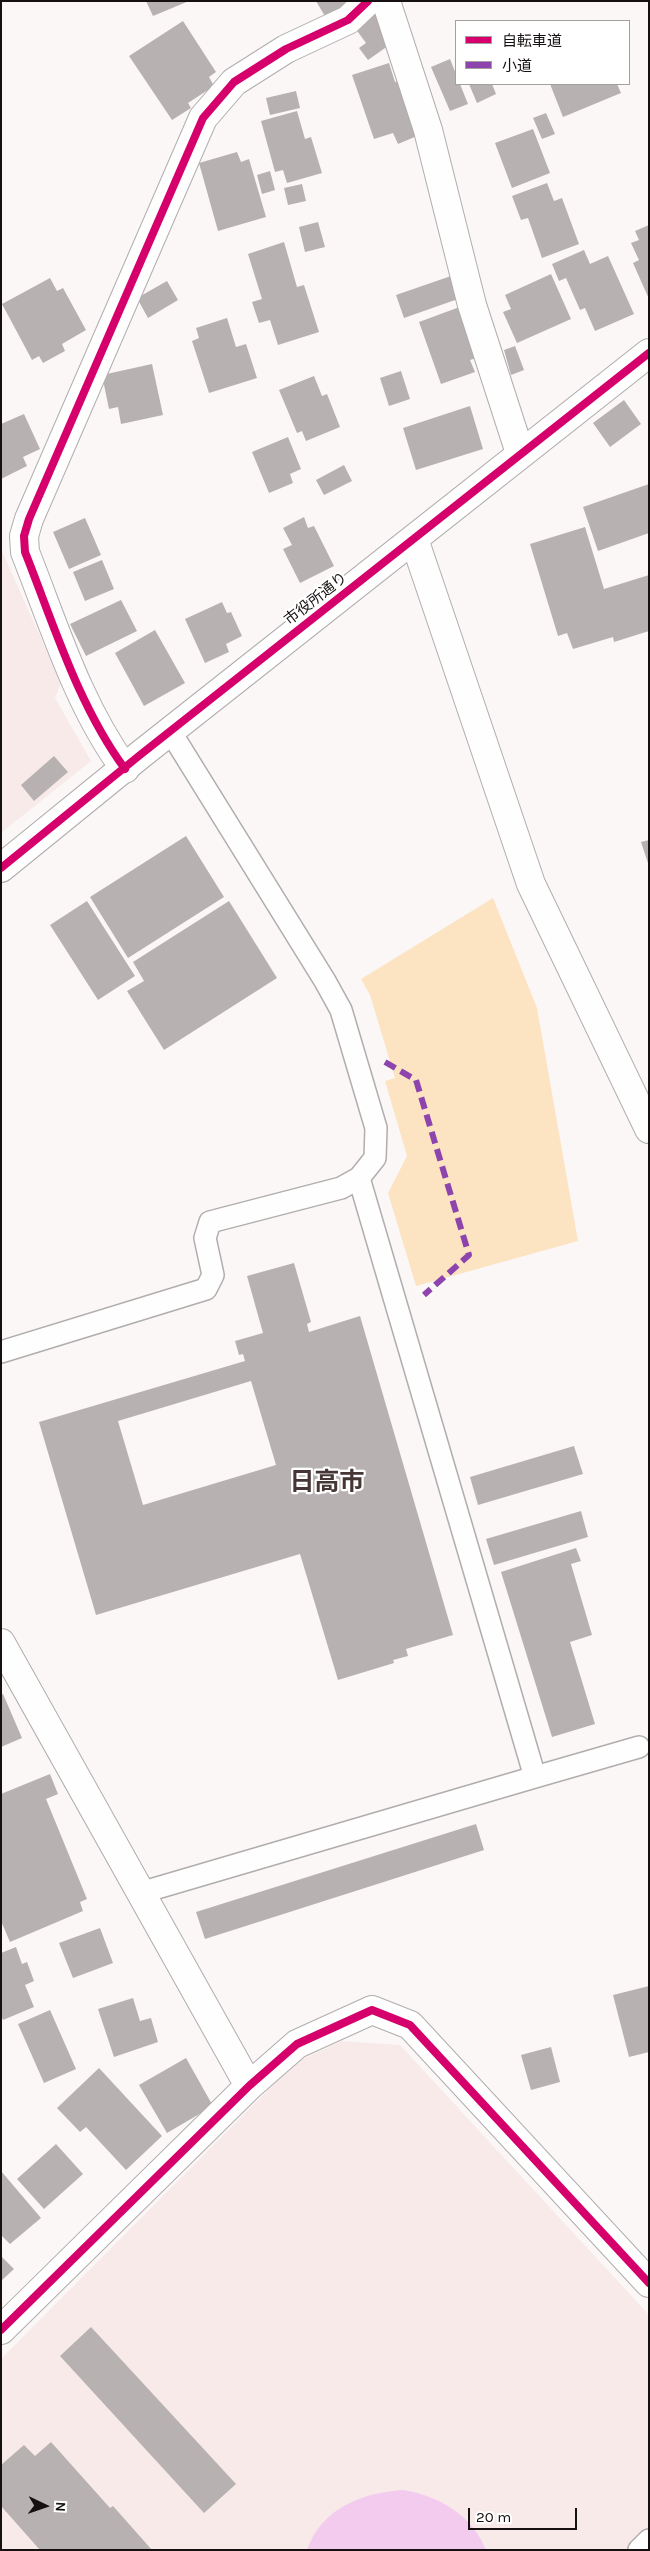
<!DOCTYPE html>
<meta charset="utf-8">
<style>
body{margin:0}
#map{position:relative;width:650px;height:2551px;overflow:hidden;background:#fbf7f7;font-family:Karla,"Noto Sans JP",sans-serif}
canvas{display:block}
.frame{position:absolute;inset:0;border:2px solid #171010;pointer-events:none}
.legend{position:absolute;left:455px;top:20px;width:175px;height:65px;box-sizing:border-box;background:#fff;border:1px solid #a29f9f;margin:0;padding:6px 9px;list-style:none;font-size:15px;color:#171010}
.legend li{display:flex;align-items:center;gap:10px;height:25px}
.legend b{width:25px;border:1px solid #a29f9f}
.north{position:absolute;left:20px;top:2481px;width:50px;height:50px;-webkit-text-stroke:4px #fff;paint-order:stroke;rotate:93deg;font-size:14px;font-weight:700;line-height:20px;text-align:center;color:#171010}
.north::after{content:'';display:block;margin:auto;width:18px;height:22px;background:#171010;clip-path:polygon(50% 0,100% 100%,50% 72%,0 100%)}
.scale{position:absolute;left:468px;top:2508px;width:109px;height:22px;box-sizing:border-box;border:2px solid #171010;border-top:0;padding-left:6px;font-size:15px;line-height:18px;white-space:nowrap;color:#171010;-webkit-text-stroke:4px #fff;paint-order:stroke}
</style>
<div id="map">
<canvas width="650" height="2551"></canvas>
<div class="frame"></div>
<ul class="legend">
<li><b style="height:6px;background:#d6006c"></b>自転車道</li>
<li><b style="height:6px;background:#8e44ad"></b>小道</li>
</ul>
<div class="north">N</div>
<div class="scale">20 m</div>
</div>
<script>
const g = document.querySelector('canvas').getContext('2d');
g.lineJoin = 'round';
function fill(path, color) { g.fillStyle = color; g.fill(path, 'evenodd'); }
function stroke(path, color, width, dash) { g.strokeStyle = color; g.lineWidth = width; g.lineCap = dash ? 'butt' : 'round'; g.setLineDash(dash || []); g.stroke(path); }
function label(font, color, halo, rows, align = 'center') {
  g.font = font + ' Karla,"Noto Sans JP",sans-serif'; g.lineWidth = 4.5; g.setLineDash([]); g.textBaseline = 'middle'; g.strokeStyle = halo; g.fillStyle = color; for (const [text, x, y, turn = 0] of rows) {
    g.save(); g.translate(x, y); g.rotate((+turn || 0) * Math.PI / 180); g.textAlign = isNaN(turn) ? turn : align; if (halo) g.strokeText(text, 0, 0); g.fillText(text, 0, 0); g.restore();
  }
}
const built = new Path2D(`
 M1,549L61,683L55,698L91,761L1,833Z
 M342,2041L400,2045L649,2315V2550H1V2359L296,2062Z`);
const green = new Path2D(`
 M493,898L537,1008L578,1241L416,1286L388,1193L407,1156L385,1081L395,1078L370,995L361,979Z`);
const water = new Path2D(`
 M404,2490C440,2497 471,2514 486,2550H307C321,2508 364,2492 404,2490Z`);
const building = new Path2D(`
 M146,1H189L153,16Z
 M316,1H347L349,5L326,18Z
 M377,12L395,41L368,60L359,48L366,43L355,28Z
 M183,21L216,72L209,77L214,86L188,103L191,108L172,120L129,56Z
 M450,59L456,74V84H460L468,104L450,111L431,67Z
 M389,63L395,82L407,78L417,136L398,144L393,133L374,139L352,75Z
 M469,84H492L496,94L477,103Z
 M550,84H617L621,93L563,117Z
 M296,91L300,108L270,115L266,98Z
 M297,111L305,139L311,137L322,173L287,183L283,170L275,172L261,121Z
 M546,113L555,134L542,139L533,118Z
 M533,129L550,173L512,188L495,143Z
 M237,152L241,162L249,159L266,217L218,231L199,163Z
 M270,171L275,190L262,194L257,175Z
 M547,183L554,201L562,198L579,244L542,258L528,218L521,220L512,196Z
 M302,184L306,201L288,205L284,188Z
 M318,222L325,247L305,252L299,227Z
 M649,225V299L633,263L639,260L631,243L639,240L635,231Z
 M284,242L297,287L304,285L319,332L278,345L270,320L259,323L252,302L262,299L248,254Z
 M584,250L590,264L608,256L634,314L595,331L585,308L580,310L566,278L559,281L552,264Z
 M551,274L571,319L517,343L503,312L511,309L505,295Z
 M451,276L458,299L404,318L396,295Z
 M50,278L57,291L63,288L86,330L62,344L65,351L43,363L39,356L32,360L2,304Z
 M167,281L178,300L148,318L137,298Z
 M465,305L476,358L470,360L475,372L441,384L419,322Z
 M227,318L236,347L246,344L257,378L209,393L192,341L199,338L196,328Z
 M515,346L524,370L511,375L504,350Z
 M152,364L163,415L121,424L118,407L109,409L102,375Z
 M401,371L410,399L389,406L380,378Z
 M314,376L322,396L327,394L340,427L306,441L302,431L297,433L279,390Z
 M624,400L641,424L610,447L593,423Z
 M470,406L483,449L416,470L403,428Z
 M24,414L40,449L23,457L27,466L1,479V424Z
 M288,437L301,469L290,474L293,483L269,493L252,452Z
 M344,465L352,481L324,495L316,480Z
 M649,484V533L598,551L583,507Z
 M304,517L308,528L314,526L334,566L300,583L283,549L292,545L283,528Z
 M85,518L101,555L69,569L53,532Z
 M585,527L604,589L649,575V631L614,642L613,637L573,649L567,633L558,636L530,544Z
 M102,560L114,589L85,601L73,572Z
 M121,600L137,631L86,656L70,624Z
 M222,602L227,613L231,612L242,636L226,644L229,652L205,663L185,619Z
 M155,630L185,683L144,706L115,653Z
 M54,756L68,772L34,801L21,785Z
 M186,836L224,897L128,958L90,897Z
 M649,840V863H648L641,842Z
 M87,901L135,976L98,1000L50,925Z
 M229,901L277,978L164,1050L127,991L144,981L133,962Z
 M294,1263L311,1322L307,1324L309,1332L360,1316L453,1635L406,1649L408,1656L393,1660L394,1663L338,1680L300,1554L96,1615L39,1422L245,1361L243,1354L239,1355L235,1341L263,1333L247,1276ZM251,1381L276,1465L143,1505L118,1421Z
 M574,1446L583,1474L478,1505L470,1477Z
 M581,1511L588,1537L494,1565L486,1539Z
 M576,1548L581,1561L571,1564L592,1635L570,1642L595,1724L552,1737L501,1572Z
 M3,1694L22,1738L1,1747V1695Z
 M50,1774L58,1794L46,1799L87,1899L80,1902L83,1911L10,1942L1,1921V1794Z
 M476,1824L484,1850L205,1939L196,1912Z
 M100,1928L113,1963L73,1978L59,1943Z
 M16,1947L22,1964L27,1962L34,1981L25,1985L34,2007L3,2020L1,2015V1953Z
 M649,1986V2052L629,2057L613,1995Z
 M133,1998L140,2021L151,2018L158,2042L114,2057L98,2009Z
 M50,2010L76,2069L44,2083L18,2024Z
 M551,2047L560,2082L531,2090L521,2055Z
 M186,2058L213,2106L167,2133L139,2085Z
 M99,2068L162,2136L126,2170L86,2127L80,2132L57,2108Z
 M56,2144L83,2174L44,2209L17,2179Z
 M1,2171L41,2218L10,2244L1,2235Z
 M1,2256L14,2269L1,2281Z
 M91,2327L236,2484L204,2513L60,2356Z
 M51,2442L110,2508L113,2506L152,2550H40L1,2506V2465L24,2445L35,2456Z`);
const lane = new Path2D(`
 M1,1352L206,1289L213,1275L205,1238L210,1222L341,1188L359,1178L375,1158L376,1128L341,1010L325,981L170,731
 M535,1777L639,1747
 M140,1893L535,1777L359,1178
 M639,2550L649,2540`);
const street = new Path2D(`
 M386,1L428,130L472,305L520,453
 M125,769C78,705 54,625 25,552L24,536L29,519L203,118L234,82L286,49L348,20L368,1
 M1,1643L249,2086
 M1,2330L249,2086L297,2044L372,2010L410,2025L649,2283`);
const secondary = new Path2D(`
 M414,539L531,884L649,1129
 M1,868L140,755L649,353`);
const quiet = new Path2D(`
 M385,1062L416,1080L469,1255L424,1295`);
const cycleway = new Path2D(`
 M125,769C78,705 54,625 25,552L24,536L29,519L203,118L234,82L286,49L348,20L368,1
 M1,868L140,755L649,353
 M1,2330L249,2086L297,2044L372,2010L410,2025L649,2283`);
const streetNames = [
 ["市役所通り",316,599,-38]
];
const townNames = [
 ["日高市",327,1483]
];
fill(built, '#f7eae9');
fill(green, '#fce4c3');
fill(water, '#f3cbef');
fill(building, '#b7b2b1');
stroke(lane, '#b2adad', 24);
stroke(street, '#b2adad', 30);
stroke(secondary, '#b2adad', 30);
stroke(lane, '#fefefe', 21);
stroke(street, '#fefefe', 28);
stroke(secondary, '#fefefe', 28);
stroke(quiet, '#8e44ad', 6, [12, 6]);
stroke(cycleway, '#d6006c', 8);
label('15px', '#171010', '#fff', streetNames);
label('bold 25px', '#463736', '#fff', townNames);
</script>
